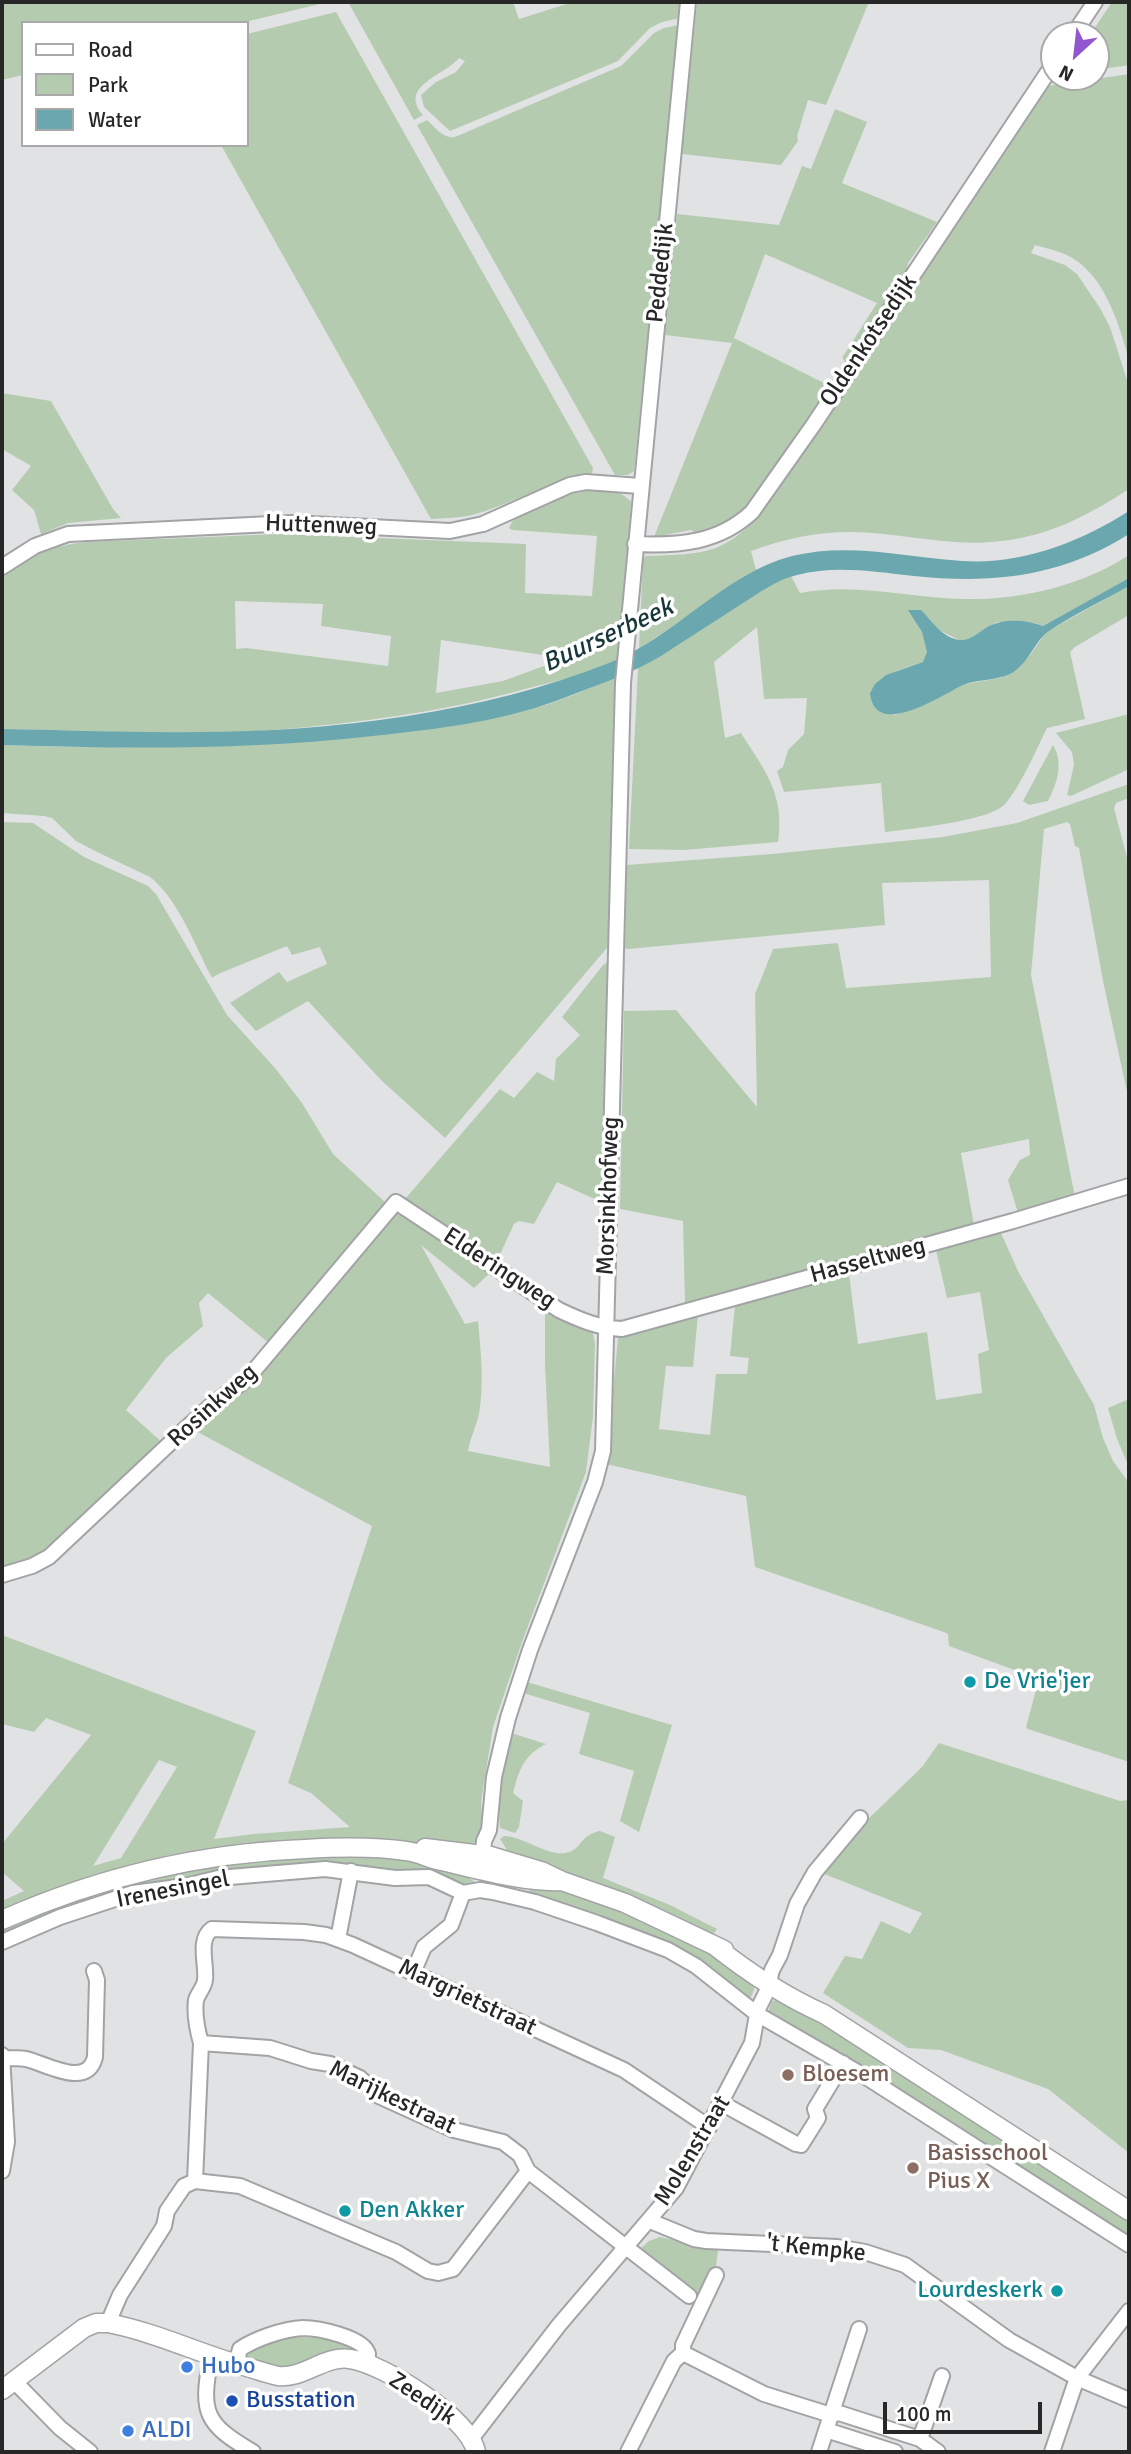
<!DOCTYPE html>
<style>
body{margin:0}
#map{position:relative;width:1131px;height:2454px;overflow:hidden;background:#e1e2e4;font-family:Signika,sans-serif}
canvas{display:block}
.frame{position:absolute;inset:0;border:4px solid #272728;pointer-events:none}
.legend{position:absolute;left:21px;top:21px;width:228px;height:126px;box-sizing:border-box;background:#fff;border:2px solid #a9a9a9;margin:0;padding:9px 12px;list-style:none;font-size:21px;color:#272728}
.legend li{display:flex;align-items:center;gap:14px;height:35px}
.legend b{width:35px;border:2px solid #a9a9a9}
.north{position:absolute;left:1040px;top:21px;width:70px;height:70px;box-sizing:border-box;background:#fff;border:2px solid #a9a9a9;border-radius:50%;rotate:207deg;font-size:19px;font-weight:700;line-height:28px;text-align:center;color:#272728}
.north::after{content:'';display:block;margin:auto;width:24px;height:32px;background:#9257ce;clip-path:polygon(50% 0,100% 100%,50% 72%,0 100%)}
.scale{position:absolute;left:883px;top:2402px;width:159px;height:32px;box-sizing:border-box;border:4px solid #272728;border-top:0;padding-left:9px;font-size:21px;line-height:24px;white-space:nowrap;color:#272728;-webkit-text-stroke:5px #fff;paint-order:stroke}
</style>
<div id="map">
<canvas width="1131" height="2454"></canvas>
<div class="frame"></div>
<ul class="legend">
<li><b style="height:9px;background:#fff"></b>Road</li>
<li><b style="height:19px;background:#b5cbb0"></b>Park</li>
<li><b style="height:19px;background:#6ba7ae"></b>Water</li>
</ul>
<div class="north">N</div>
<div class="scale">100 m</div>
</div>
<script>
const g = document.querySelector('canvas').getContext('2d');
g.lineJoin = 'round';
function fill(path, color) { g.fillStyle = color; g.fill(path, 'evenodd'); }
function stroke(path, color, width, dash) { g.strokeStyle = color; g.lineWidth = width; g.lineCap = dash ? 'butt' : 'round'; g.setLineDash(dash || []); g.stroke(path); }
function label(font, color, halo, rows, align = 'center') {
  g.font = font + ' Signika,sans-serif'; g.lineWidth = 7; g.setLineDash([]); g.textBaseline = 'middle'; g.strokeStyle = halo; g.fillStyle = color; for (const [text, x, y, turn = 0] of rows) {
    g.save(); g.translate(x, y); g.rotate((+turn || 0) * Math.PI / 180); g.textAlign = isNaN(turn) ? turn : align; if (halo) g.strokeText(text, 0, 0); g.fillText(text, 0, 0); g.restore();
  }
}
const green = new Path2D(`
 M2,2H328L241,23H23V75L2,80Z
 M348,2H513L519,19L573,2H681L680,18L662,22L650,28L618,61L450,131L424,107L421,95L436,82L456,72L465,61L459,58C444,76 398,86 423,115L414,120Z
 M697,2H869L826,105L808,100L797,136L798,141L781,165L682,154Z
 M1112,2H1129V65L1096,70V35H1090Z
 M336,12L593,468L592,473C552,480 518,501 479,513C464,518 447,518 431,519L221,145H247V34Z
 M679,25L634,471L628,475H615L417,125L427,120C436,128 443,139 455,137L621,66L654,33L664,28Z
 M1129,74V359C1119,325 1107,283 1077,261C1065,252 1049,249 1035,245L1031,253L1065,265L1077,274L1100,308L1110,327L1129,386V489C1089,515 1049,536 1001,541C950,548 901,532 851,532C815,532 784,539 751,551L756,570L639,649L643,561L645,556C706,554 726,555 767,506L1048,86Z
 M835,109L867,122L842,183L937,222L908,263L907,273L848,364L842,358L877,303L765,254L734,338L832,387L755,502L735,521L700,535L691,530L654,537L732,343L665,335L677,214L779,225L802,166L811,169Z
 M2,393L51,401L113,509L121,518L68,523L41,534L34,510L12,490L31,466L2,449Z
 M593,489L620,493L631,501L621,657C593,674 556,681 525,689C443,712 358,723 273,730C183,737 92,730 2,729V573C34,556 51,545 88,542L279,534L526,544L525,593L592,596L597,536L512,530L509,528C516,506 572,493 593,489ZM235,601L323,604L321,626L391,636L388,666L246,648L236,649ZM441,640L563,658V659L503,681L436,693Z
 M1129,555V578L1043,626L1035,623L997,622L967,640H959L937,629L928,618L909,610L922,632L928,652L923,662C903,669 882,673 870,693L894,715L913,709L965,684L1000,678L1011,673L1031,654L1046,632L1129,586V615L1075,647L1070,652L1085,719L1047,728C1036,750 1021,786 1005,804C990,821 910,829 885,832L881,783L784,792L777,771L783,767L788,750L804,734L807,698L764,699L757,627L714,662L725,738L741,733C765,771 785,794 778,842L684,850L629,849L638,668L673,648L775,582L791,576L800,593C856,582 910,598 965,599C1021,600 1082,586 1129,555Z
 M620,675L611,832L613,854L612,942L445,1138L381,1080L308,1001L256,1031L230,1003L279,972L287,982L327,964L320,947L292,955L287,946L218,974L212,978C195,946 179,900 150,877L95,851L76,841L52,818L44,816L2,813V745C114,749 225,748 336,739C404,733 469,726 535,708C564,700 592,687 620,675Z
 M1129,714V769L1071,796L1067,795L1074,765L1072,752L1056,733Z
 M1053,745C1064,763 1057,784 1048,801L1029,805L1023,801Z
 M1129,784V798L1116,803L1114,808L1129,865V1101L1103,981L1079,848L1075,846L1070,824L1067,822L1044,829L1031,975L1075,1197L1018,1213L1008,1180L1020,1160L1030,1155L1029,1139L961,1153L974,1225L685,1304L683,1221L620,1209L624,1011L676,1010L757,1107L755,994L773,949L838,943L846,988L991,977L989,880L882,883L885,925L628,949L625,948L627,865L772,854L943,837L1017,823Z
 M2,822L33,823L84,857L148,886L156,894L227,1015L275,1068L302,1103L333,1154L385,1202L270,1344L208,1293L199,1303L203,1326L166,1358L126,1410L165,1445L73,1532L27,1564L2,1571Z
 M612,959L603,1233L599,1201L557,1182L534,1224L519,1221L514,1224L497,1261L405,1199L500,1089L514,1098L537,1072L554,1081L556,1059L580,1035L562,1017L603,965Z
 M399,1210L491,1272L474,1288L421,1245L465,1324L478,1321C481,1352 484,1384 479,1414C476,1427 470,1439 468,1451L550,1467L545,1365V1304L592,1328L595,1344L593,1417L586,1472L522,1642L493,1727L481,1802L483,1829L480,1837L473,1844L462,1847L403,1841H353L305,1842L207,1850L142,1865L2,1915V1901L24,1891L2,1872V1844L91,1735L46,1718L34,1732L2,1724V1635L256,1731L214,1839L254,1834L350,1827L311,1793L288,1783L372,1526L194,1430L393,1213ZM159,1760L177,1767L121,1858L93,1866Z
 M1000,1231L1019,1273L1094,1405L1103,1438L1113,1461L1129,1483V1762L1028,1729L1026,1727L1039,1679L949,1646L948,1634L944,1632L755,1567L746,1496L606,1464L618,1338L698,1315L693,1367L666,1366L659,1429L710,1435L716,1374H747L749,1358L730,1356L735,1305L849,1274L858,1344L927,1332L936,1400L982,1393L978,1354L989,1350L980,1292L947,1298L936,1250Z
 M1129,1399V1467L1117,1439L1108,1408Z
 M527,1682L672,1725L639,1832L620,1821L634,1771L579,1754L590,1713L523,1693Z
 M511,1733L546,1744C524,1755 519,1770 513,1793L523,1801L519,1827L515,1833L500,1828C497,1796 502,1765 511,1733Z
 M939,1743L1120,1801L1129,1800V2153L1048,2089L941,2050L908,2048L823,1993L845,1956L862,1959L881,1921L910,1934L922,1913L822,1873L861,1826L922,1767Z
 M600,1831L615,1837L603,1878L670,1905L717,1929L711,1938L507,1850L500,1839L504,1836C524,1836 550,1859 569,1852C582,1848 580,1835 600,1831Z
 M391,1854L464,1871L466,1876L478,1884L464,1888L433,1874L215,1876L2,1940V1927L133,1879L286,1855Z
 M506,1876L555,1886L616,1907L718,1955L754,1985V1990L749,2001L722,1976L717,1977L528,1895L530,1887L510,1881L507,1889L502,1888Z
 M784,1998L1129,2221V2241L768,2012L772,2001Z
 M660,2237L718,2250L715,2274L700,2302L678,2284L634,2254L649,2241Z
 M286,2337C305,2338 340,2335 352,2352L287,2372L243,2359L262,2344Z`);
const water = new Path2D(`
 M1129,511V534C1061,577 993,584 914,576C875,572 836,565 797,575C776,580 759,593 740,605C714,622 687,639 661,656C633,673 600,684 569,696C507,721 439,729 373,736C250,750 126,749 2,745V729C67,730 132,733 197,732C332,732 483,713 609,663C674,638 725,573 792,556C848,542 906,557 962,561C1022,565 1080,542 1129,511Z
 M1129,578V586C1103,601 1074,614 1049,631C1035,640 1029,664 1010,674C995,681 977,679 963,685C940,696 875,740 870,693L875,684L886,675L923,662L927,652L922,632L908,610H921C932,621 942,638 960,640C971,641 980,631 989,626C1005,618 1027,620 1043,626Z`);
const minor = new Path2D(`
 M1073,35L1095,2
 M635,544C679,546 719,543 752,512L814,424L1054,63
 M2,567L35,546L68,534L291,523L450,531L483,524L570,485L586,482L640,486
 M2,1575L32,1566L49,1557L184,1430L214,1403L247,1379L396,1202L559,1310C580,1320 599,1328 622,1329L1013,1221L1129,1186
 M482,1863L484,1841L489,1830L494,1777L508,1718L530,1650L595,1482L603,1451L623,683L688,2
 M338,1939L351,1871
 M2,1942L60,1917L133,1893L186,1886L218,1878L325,1869L395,1878L429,1877L463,1893
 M413,1973L424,1947L451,1925L463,1893L480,1890L493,1892L535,1902L597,1923L668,1950L696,1966L757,2014L866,2077L1129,2245
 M201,2043L270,2048L311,2061L330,2064L360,2078L379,2096L454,2130L503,2142L520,2155L528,2171L689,2296
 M2,2055L7,2142L2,2171
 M3,2058C10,2058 19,2058 26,2059C47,2064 87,2089 95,2057L97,1980L94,1971
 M723,2104L796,2144L801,2145L818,2118L815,2109L843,2063
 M195,2181L240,2186L396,2252L428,2271L438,2273L453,2269L528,2171
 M650,2221L694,2239L706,2241L837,2247L865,2252L905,2265L1009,2340L1077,2378L1129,2400
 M108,2323L120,2295L164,2226L167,2211L184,2186L195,2181L201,2043C197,2029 194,2015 196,2000C198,1993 204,1988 205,1980C207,1964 197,1940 212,1929L304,1932L326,1935L353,1945L624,2070L709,2127
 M683,2353L764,2394L831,2415L839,2413L920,2439L938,2452
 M211,2357C200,2413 205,2424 253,2452
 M236,2364L240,2349C255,2339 283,2329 303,2328C317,2328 364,2337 368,2354C368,2357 367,2361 367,2365
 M14,2381L60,2428L90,2452
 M826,2430L895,2452
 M471,2439L559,2325L676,2188L752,2043L758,2009L767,1991L772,1970L780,1955L797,1904L815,1872L860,1818
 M920,2439L942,2376
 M628,2452L674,2361L683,2353V2345L716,2275
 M819,2452L859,2329
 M1052,2452L1077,2378L1129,2311`);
const major = new Path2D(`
 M425,1848L491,1856L541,1871L562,1881L625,1903L724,1950
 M2,1920C99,1877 199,1853 305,1849C339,1847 373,1846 406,1851C417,1852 426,1857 437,1860C474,1868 524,1883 562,1881
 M715,1946C749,1973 784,1996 824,2014L1129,2211
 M2,2390L84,2328L96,2323H108C155,2332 200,2354 247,2367C257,2370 268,2374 278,2376C304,2379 324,2355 350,2359C384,2364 470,2418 476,2452`);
const markers = [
 [970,1682,7,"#0f9aa8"],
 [788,2075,7,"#8d6e63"],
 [913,2168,7,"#8d6e63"],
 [345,2211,7,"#0f9aa8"],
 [1057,2291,7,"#0f9aa8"],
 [187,2367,7,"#3f7fe0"],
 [232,2401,7,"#1a4fb4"],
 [128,2431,7,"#3f7fe0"]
];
const streetNames = [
 ["Peddedijk",661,273,-84],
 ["Oldenkotsedijk",869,341,-56],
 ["Huttenweg",321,526,2],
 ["Morsinkhofweg",609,1196,-88],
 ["Hasseltweg",868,1261,-15],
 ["Elderingweg",499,1269,33],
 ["Rosinkweg",213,1406,-42],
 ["Irenesingel",173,1890,-11],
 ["Margrietstraat",467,1998,25],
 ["Marijkestraat",392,2098,26],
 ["Molenstraat",693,2151,-59],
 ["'t Kempke",816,2249,6],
 ["Zeedijk",422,2399,34]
];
const cultureNames = [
 ["De Vrie'jer",984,1682],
 ["Den Akker",359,2211],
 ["Lourdeskerk",1043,2291,"right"]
];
const educationNames = [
 ["Bloesem",802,2075],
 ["Basisschool",927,2154],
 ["Pius X",927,2182]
];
const shopNames = [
 ["Hubo",201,2367],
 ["ALDI",142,2431]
];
const transitNames = [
 ["Busstation",246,2401]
];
const waterNames = [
 ["Buurserbeek",608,636,-25]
];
fill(green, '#b5cbb0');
fill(water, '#6ba7ae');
stroke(minor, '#a2a3a5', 18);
stroke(major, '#a2a3a5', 21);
stroke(minor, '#fff', 14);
stroke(major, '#fff', 18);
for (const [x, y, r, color] of markers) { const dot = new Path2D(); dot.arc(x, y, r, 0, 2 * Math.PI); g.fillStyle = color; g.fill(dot); stroke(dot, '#fff', 2.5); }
label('24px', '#272728', '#fff', streetNames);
label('24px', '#0d838f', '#fff', cultureNames, 'left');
label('24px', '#785e54', '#fff', educationNames, 'left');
label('24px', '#366cbe', '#fff', shopNames, 'left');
label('24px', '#164399', '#fff', transitNames, 'left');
label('italic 26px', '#18373a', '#fff', waterNames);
</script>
